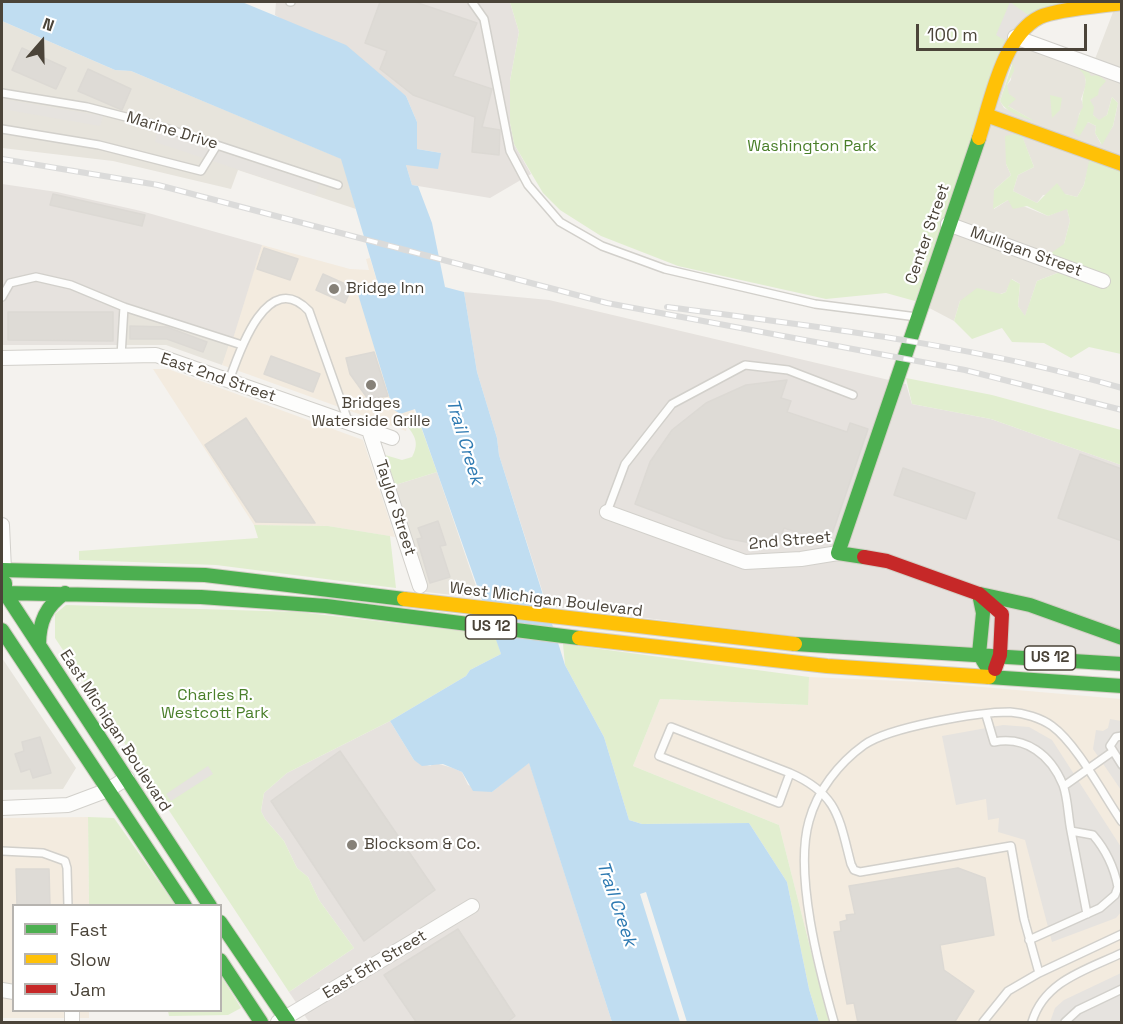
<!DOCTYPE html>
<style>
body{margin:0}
#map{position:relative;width:1123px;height:1024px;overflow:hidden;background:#f4f2ee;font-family:"Space Grotesk",sans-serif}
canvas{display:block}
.frame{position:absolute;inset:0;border:3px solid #4b4439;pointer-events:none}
.legend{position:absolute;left:12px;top:904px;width:210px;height:108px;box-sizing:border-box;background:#fff;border:2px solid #b7b4b0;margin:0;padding:8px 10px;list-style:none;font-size:18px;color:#4b4439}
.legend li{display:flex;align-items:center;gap:12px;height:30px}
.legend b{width:30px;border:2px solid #b7b4b0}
.north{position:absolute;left:12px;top:12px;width:60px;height:60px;-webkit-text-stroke:4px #fff;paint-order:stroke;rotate:20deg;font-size:16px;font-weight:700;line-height:24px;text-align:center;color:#4b4439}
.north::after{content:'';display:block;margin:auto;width:21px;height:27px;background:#4b4439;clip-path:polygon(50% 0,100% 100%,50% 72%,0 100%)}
.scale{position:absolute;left:916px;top:24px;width:171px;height:27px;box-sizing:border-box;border:3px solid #4b4439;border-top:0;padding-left:8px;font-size:18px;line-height:21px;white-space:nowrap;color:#4b4439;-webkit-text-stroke:4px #fff;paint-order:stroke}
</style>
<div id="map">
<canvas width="1123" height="1024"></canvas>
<div class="frame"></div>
<ul class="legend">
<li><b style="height:8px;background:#4caf50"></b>Fast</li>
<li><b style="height:8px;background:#ffc107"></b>Slow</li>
<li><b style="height:8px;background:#c62828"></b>Jam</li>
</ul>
<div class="north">N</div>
<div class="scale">100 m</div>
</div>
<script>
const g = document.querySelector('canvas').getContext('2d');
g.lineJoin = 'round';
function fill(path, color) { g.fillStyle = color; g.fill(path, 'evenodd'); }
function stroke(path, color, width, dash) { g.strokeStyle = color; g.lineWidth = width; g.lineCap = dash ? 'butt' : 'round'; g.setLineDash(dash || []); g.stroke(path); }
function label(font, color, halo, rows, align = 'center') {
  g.font = font + ' "Space Grotesk",sans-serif'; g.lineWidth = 4.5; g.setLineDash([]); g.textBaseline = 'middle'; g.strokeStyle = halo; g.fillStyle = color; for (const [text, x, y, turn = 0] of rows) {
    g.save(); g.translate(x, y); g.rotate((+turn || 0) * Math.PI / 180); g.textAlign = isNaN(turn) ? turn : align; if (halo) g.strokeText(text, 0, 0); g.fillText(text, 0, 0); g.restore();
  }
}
const residential = new Path2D(`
 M1121,3V164L1090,161L1084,185L1077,197L1065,194L1043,195L1037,203L1013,191L1018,175L1034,167L1021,134L1006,164L1011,175L994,190V209L1008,200L1048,216L1067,208L1070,221L1064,244L1068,263L1060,272L1037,281L1025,317L1018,306L1020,284L1012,279L1006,292L1000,294L960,301L954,321L916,301L1006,40L1095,59L1115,7ZM1012,62L1011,80L1007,85L1008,106L1032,120L1004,108L1000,101ZM1085,74L1091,77L1090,100L1093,115L1099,121L1107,115L1112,97L1118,103L1113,126L1101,144L1095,133L1096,126L1088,122L1074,132L1078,125L1079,114L1084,107L1081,99L1086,85Z
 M2,21L115,70L131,71L342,159L356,209L238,170L231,189L113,161L2,148Z
 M124,307L232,342L222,365L166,345H122Z
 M437,472L480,598L426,592L395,485Z
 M2,658L76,768L63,789L2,790Z`);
const commercial = new Path2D(`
 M262,245L350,269L369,270L366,259L370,258L378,285L357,291L420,424L407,426L406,431L222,365Z
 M153,369H168L363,440L395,537L328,526L254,525Z
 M809,677L924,682L1121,699V1022H829L779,825L633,766L660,699L807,705Z
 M88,817L89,905L14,906V1010L89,1011V1018H2V818Z`);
const industrial = new Path2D(`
 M276,2H510L519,32L510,81V123L514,144L531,174L490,198L412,185L406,165L441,153L417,149V122L406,96L275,15Z
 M2,184L57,192L141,211L262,245L232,342L124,307L122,345H2Z
 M464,292L549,300L906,384L912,404L991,419L1121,465V660L793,636L547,606L499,455L497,438L477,372Z
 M390,721L414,760L430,766L435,763L453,768L462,772L468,785L492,792L529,762L612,1022H309L289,992L354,948L319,900L308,877L297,868L284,841L265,819L261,811L264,793L287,773Z`);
const green = new Path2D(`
 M510,2H1087L1031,13L915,301L886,293L826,299L678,266L601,236L560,210L543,193L514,144L510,123V81L519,32Z
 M1013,62L1014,71L1007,85L1009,94L1016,99L1008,106L1036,122C1023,117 1007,114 1000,101Z
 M1077,66H1086L1091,76L1098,75L1106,81L1099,89L1098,95L1090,100L1094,107L1093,115L1099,120L1107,115L1112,97L1118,103L1113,126L1102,145L1095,133L1096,126L1088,122L1079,137L1073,132C1079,123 1077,115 1083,107C1080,95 1088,86 1085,77C1084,73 1079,70 1077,66Z
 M1050,95L1062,98L1060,110L1052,118Z
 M1021,133L1034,167L1018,175L1013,191L1037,203L1057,183L1065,194L1077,197L1084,185L1089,161L1121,164V354L1089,347L1071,358L1044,343L1012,342L1002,328L972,339L954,321L960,301L977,288L1001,294L1006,292L1011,279L1020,284L1018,306L1025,316L1037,281L1060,272L1068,263L1051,253L1064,244L1070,221L1067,209L1048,216L1027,206L1013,209L1008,200L993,209L994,190L1011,175L1006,164L1005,136Z
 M906,378L992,395L1121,430V465L991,419L912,404Z
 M420,424L437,472L395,485L385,455L402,460L412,457C419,444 416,437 407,426Z
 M254,525L328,526L390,536L396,588L216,565L79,560V551L258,538Z
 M66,605L299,612L495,635L501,654L470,670L466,676L390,721L287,773L264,793L261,811L265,819L284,841L297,868L308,877L319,900L354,948L289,992L55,638V614Z
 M563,644L809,677L808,705L660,699L633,766L779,825L829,1022H819L809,989L787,882L749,823L642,824L629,820L604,737L565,665Z
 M88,817L114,818L175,905H89Z
 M221,976L241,1008L228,1015L169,1016L168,1011L220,1010Z`);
const parking = new Path2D(`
 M1010,2L1028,15L1006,41L996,35Z
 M2,99L103,116L100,126L2,109Z
 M157,131L319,184L315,195L155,142Z
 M1110,719L1121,721V790L1093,749L1096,730L1103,731L1108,728Z
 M1003,725L1029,727L1052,740L1121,847V912L1116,918L1052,942L1025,840L998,832L999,818L988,820L986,799L956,805L942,736Z
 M208,766L213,774L171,801L166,794Z
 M1121,973V1022H1050L1055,1008L1064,1000Z`);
const water = new Path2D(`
 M2,2H242L346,45L406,96L417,122V149L441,153L438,169L406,165L412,185L418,186L432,223L445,287L464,292L477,372L497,438L499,455L565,665L604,737L629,820L642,824L749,823L787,882L809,989L819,1022H687L646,892L640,894L680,1022H612L529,763L492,792L473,791L462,772L443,764L422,766L414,760L390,721L466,676L470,670L501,654L415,409L400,414L393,409L357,291L378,284L341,159L131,71L115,70L2,21Z`);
const building = new Path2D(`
 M380,2H415L477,23L453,76L492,89L482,127L500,130L499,155L472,152L475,117L413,95L380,69L387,51L365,43Z
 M22,48L66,68L56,89L12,70Z
 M88,69L131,89L122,110L78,91Z
 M53,194L145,215L142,226L50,205Z
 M264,248L298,259L290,280L257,269Z
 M323,274L352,287L345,303L316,290Z
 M8,312H113V341L8,340Z
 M130,326L167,327L207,342L203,352L167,339H130Z
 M374,352L388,396L368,399L350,374L346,358Z
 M271,356L320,374L313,392L264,374Z
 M787,380L781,398L791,401L787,412L847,432L850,423L868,429L829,543L784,528L777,548L725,538L635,504L650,462L672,430L706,403L746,385Z
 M246,418L315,523L256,522L205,445Z
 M1080,454L1122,469V541L1058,518Z
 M903,468L975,493L966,519L894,495Z
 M438,521L446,545L440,546L450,577L430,583L417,539L422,538L418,528Z
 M40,737L51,773L33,778L30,769L21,772L15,754L24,751L22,742Z
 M340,751L435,890L364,941L271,801Z
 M958,868L985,878L994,935L940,945L944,970L974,991L954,1023H858L854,1003L847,1004L834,932L841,931L840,922L847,920L846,915L855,914L849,886Z
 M16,869H49L50,906H17Z
 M458,929L515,1016L506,1023H417L384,975Z`);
const lane = new Path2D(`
 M290,2H291
 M472,2L484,19L510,151L528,185L560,222L602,246L665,269L815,304L917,317
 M2,93L87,107L153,124L338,185
 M2,129L99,145L201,171L217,145
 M2,297L10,283L36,277L71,285L124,307L242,345
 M121,356L124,307
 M229,381C238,355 267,266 309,311L348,421
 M607,512L625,464L672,404L745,365L788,370L853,395
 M986,715L994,742C1026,736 1051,755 1063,785C1068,798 1068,817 1071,831L1093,835C1106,850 1114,867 1118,887L1115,895L1100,908L1029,940
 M1122,736L1116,737L1110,746L1122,765
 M790,773L779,803L659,756L671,727L790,773C838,794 839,818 851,864L854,870L860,872L1011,846L1024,919L1039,973
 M1064,786L1112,752
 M1071,831L1087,914
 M2,851L43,853L65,861L67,868L68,906
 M834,1022C819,969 794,874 809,821C817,791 839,763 864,745C889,727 978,712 1010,712C1024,713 1041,718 1052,726C1077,744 1104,796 1122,822
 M983,1022L1008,991L1039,973L1122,934
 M1032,1022C1044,981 1086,970 1122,953
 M1065,1022L1078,1010L1122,989`);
const street = new Path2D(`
 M1015,37L1122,76
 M948,224L1103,281
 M2,358L156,355L392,438
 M369,430L420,586
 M607,512L745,562L801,559L838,553
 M2,525L4,570
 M2,808L68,805L108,790L127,778
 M2,990L14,992
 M72,1010V1022
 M278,1022L472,906`);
const fast = new Path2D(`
 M864,557L838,553L979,138
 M2,570L205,575L404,599
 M5,583V593L210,906
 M2,593L201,597L326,606L579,638
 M979,594L983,613L979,654L987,667
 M980,594L1030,605L1122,638
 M2,630L185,906
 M795,644L1122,664
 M39,645C39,622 46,606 65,593
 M989,677L1122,686
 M220,922L288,1022
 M220,960L261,1022`);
const slow = new Path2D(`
 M986,115L1122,164
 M979,138C991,101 1003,35 1040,17C1057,9 1101,6 1122,3
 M404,599L795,644
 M579,638L827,666L989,677`);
const jam = new Path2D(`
 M864,557L887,561L979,594L1002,614L1000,655L995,669`);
const rail = new Path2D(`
 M2,159L158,185L607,303L965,370L1122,410
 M667,307C820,327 973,345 1122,388`);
const markers = [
 [334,289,6,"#868178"],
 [371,385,6,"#868178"],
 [352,845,6,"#868178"]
];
const shields = [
 [491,627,51],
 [1050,658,51]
];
const shieldNames = [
 ["US 12",491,627],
 ["US 12",1050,658]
];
const streetNames = [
 ["Marine Drive",172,131,17],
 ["Center Street",928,234,-71],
 ["Mulligan Street",1026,252,20],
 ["East 2nd Street",218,378,19],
 ["Taylor Street",395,508,72],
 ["2nd Street",790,541,-5],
 ["West Michigan Boulevard",546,600,7],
 ["East Michigan Boulevard",115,731,57],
 ["East 5th Street",375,965,-31]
];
const parkNames = [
 ["Washington Park",812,147],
 ["Charles R.",215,696],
 ["Westcott Park",215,714]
];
const poiNames = [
 ["Bridge Inn",346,289],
 ["Bridges",371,404,"center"],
 ["Waterside Grille",371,422,"center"],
 ["Blocksom & Co.",364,845]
];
const waterNames = [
 ["Trail Creek",464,442,73],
 ["Trail Creek",616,904,71]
];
fill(residential, '#e7e4dc');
fill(commercial, '#f3ebdf');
fill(industrial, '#e6e2de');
fill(green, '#e1eecf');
fill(parking, '#e6e3df');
fill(water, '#c0ddf1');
fill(building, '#dedbd6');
stroke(building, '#dcd9d4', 1.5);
stroke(lane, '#d2d0cb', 10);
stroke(street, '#d2d0cb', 16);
stroke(fast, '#d3cfc5', 16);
stroke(slow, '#d3cfc5', 16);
stroke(jam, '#d3cfc5', 16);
stroke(lane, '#fdfdfc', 7);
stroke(street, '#fdfdfc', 14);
stroke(fast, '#4caf50', 14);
stroke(slow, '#ffc107', 14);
stroke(jam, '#c62828', 14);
stroke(rail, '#dbdbda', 6);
stroke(rail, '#fff', 4, [11]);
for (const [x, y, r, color] of markers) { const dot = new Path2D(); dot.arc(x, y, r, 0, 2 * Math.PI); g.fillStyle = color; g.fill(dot); stroke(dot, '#fff', 2); }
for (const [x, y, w] of shields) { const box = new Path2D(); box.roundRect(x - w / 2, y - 12, w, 24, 4.5); g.fillStyle = '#fff'; g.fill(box); stroke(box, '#4b4439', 1.5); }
label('bold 15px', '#4b4439', null, shieldNames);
label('16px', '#4b4439', '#fff', streetNames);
label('16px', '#4a7f2a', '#fff', parkNames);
label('16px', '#4b4439', '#fff', poiNames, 'left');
label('italic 18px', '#2e7ab2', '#fff', waterNames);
</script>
